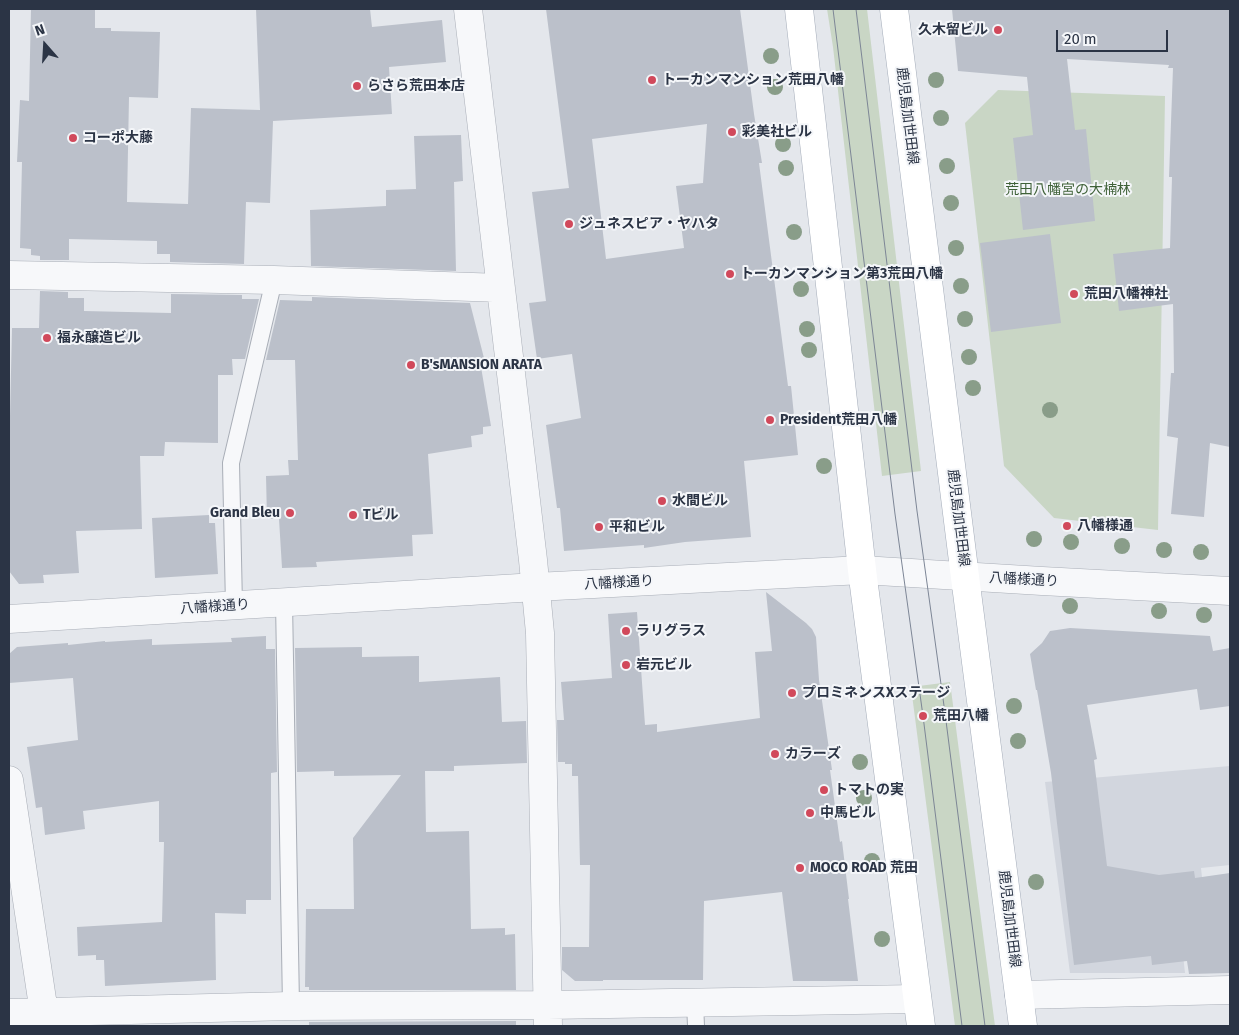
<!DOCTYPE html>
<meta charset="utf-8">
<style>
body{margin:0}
#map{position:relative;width:1239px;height:1035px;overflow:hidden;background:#e4e7ec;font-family:"Fira Sans",sans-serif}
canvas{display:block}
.frame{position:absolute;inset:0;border:10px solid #2b3445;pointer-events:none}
.north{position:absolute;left:20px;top:20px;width:50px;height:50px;-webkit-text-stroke:4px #f4f6f9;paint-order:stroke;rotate:341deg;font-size:14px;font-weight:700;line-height:20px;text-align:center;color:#2b3445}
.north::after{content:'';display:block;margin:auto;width:18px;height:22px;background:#2b3445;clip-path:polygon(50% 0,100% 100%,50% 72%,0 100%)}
.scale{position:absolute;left:1056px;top:30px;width:112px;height:22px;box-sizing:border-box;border:2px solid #2b3445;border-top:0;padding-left:6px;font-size:15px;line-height:18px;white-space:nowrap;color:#2b3445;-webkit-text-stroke:4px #f4f6f9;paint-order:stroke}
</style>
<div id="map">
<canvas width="1239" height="1035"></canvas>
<div class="frame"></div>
<div class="north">N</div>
<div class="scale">20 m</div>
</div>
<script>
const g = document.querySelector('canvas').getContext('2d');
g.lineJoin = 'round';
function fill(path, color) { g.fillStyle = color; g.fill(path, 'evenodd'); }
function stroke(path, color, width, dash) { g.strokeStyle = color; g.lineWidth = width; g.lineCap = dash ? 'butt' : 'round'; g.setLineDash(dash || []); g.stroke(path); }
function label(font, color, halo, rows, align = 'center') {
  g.font = font + ' "Fira Sans","Noto Sans JP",sans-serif'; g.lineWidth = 4; g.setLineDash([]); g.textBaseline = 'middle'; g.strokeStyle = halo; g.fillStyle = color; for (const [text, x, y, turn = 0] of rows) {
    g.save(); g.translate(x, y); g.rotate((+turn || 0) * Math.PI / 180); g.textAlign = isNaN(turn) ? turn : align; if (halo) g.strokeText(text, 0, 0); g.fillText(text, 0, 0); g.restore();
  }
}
const built = new Path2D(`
 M1230,766V865L1201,868L1205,905L1178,910L1185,973H1070L1045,782Z`);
const green = new Path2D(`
 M827,9H867L921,471L882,476L833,47Z
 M998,90L1165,96L1158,530L1054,518L1004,466L965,123Z
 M950,682L995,1026H955L911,687Z`);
const building = new Path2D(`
 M31,9H95V28H111V31L160,32L158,98L129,97L127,202L188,204L191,108L260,110L256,9H370L372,27L442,20L446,62L389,67L392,114L273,121L270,203L246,202L244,264L170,262V254H157V241L69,239V260H40V256L31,255V249L20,248L22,162H17L20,100L29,101Z
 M546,9H740L754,114L762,163H759L788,386H791L798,455L744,461L751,537L685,542L644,548V545L564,551L560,508H557L546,425L581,418L572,354L537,359L529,303L546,301L532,192L569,188ZM707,124L703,183L676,186L684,248L606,259L592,139Z
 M952,9H1230V447L1210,443L1204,517L1171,514L1178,438L1167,436L1171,373H1174L1173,304L1119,311L1113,254L1170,248L1172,177H1169L1173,68H1168L1169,65L1067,59L1075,130L1086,129L1095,221L1023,230L1013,138L1033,135L1027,77L958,71Z
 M461,135L463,181L454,182L456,271L311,266L310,210L386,206V190L416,189L414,136Z
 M1050,234L1061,323L991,332L980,243Z
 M40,291L68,292V298H84V311L171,313V294L242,295V299H259L245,359H232L233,375H218V443L165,442L164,456H140L142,529L76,531L79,573L43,575L44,583L19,584L9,571V460L12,328H39Z
 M312,297L470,303L486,366L481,367L491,426L483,427V434L471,436L472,447L428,454L433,534L412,535L413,556L316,562L317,567L282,568L279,519H267L266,476L289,475L288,460H298L295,360H266L280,300L312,301Z
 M209,515V523H215L218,574L155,578L152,518Z
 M766,592L806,623L812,629L816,637L819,680L832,770H830L840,842L842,841L849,899H848L858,981H793L782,892L704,901L703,980H603V981H575L562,970V947H589L590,865H580L578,776H572V764H565V762H558L557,720H564L561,682L612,678L608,614L637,612L645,725L657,724V732L760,718L755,652L772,651Z
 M1070,628L1210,636L1213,651L1230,648V706L1200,710L1197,689L1087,705L1097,759L1094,760L1107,866L1159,875L1194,871L1195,878L1230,873V973L1189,974L1187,961L1152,965L1151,956L1074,965L1051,773L1037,690H1036L1030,654L1042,643L1050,631Z
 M266,636V649H275L277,772L271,773V900H246V914L215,913L216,980L105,986L104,960H96V955L78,956L77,927L162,922L164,842H159V801L83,811L85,829L45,835L42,807L36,808L27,747L78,740L73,678L9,683V654L17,647L68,643V645L105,641V642L152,639V645L232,642L231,638Z
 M362,647V657L419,656V682L500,677L502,722L526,721L527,763L454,766V771H425L426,832L469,831L471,929L505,928V935L515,934L516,990H309V987H305L306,909H354L353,838L401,775L334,776V771L297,772L295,648Z
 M516,1021V1026H309V1022Z`);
const service = new Path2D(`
 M284,602L291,1006
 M234,606L231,463L274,280
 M695,1003L696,1026`);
const minor = new Path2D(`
 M468,9L533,560L540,633L548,1026
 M9,275L274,280L501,288
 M9,780L46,1026
 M1019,995L1230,990
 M9,1013L291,1006L548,1005L917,999`);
const tertiary = new Path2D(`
 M9,619L536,587L862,570L1042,581L1230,591`);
const primary = new Path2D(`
 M799,9L862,570L921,1026
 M894,9L965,577L1023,1026`);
const tram = new Path2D(`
 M833,9L895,514L923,716L962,1026
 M856,9L917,511L945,713L985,1026`);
const trees = [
 [771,56],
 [936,80],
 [775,87],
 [941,118],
 [783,144],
 [947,166],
 [786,168],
 [951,203],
 [794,232],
 [956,248],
 [961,286],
 [801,289],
 [965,319],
 [807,329],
 [809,350],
 [969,357],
 [973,388],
 [1050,410],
 [824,466],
 [1034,539],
 [1071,542],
 [1122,546],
 [1164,550],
 [1201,552],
 [1070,606],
 [1159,611],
 [1204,615],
 [1014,706],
 [1018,741],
 [860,762],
 [864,798],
 [872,861],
 [1036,882],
 [882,939]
];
const markers = [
 [998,30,5,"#d1495b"],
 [652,80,5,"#d1495b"],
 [357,86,5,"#d1495b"],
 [732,132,5,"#d1495b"],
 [73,138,5,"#d1495b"],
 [569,224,5,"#d1495b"],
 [730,274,5,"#d1495b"],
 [1074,294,5,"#d1495b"],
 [47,338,5,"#d1495b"],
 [411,365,5,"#d1495b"],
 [770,420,5,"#d1495b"],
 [662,501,5,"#d1495b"],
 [290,513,5,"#d1495b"],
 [353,515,5,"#d1495b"],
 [1067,526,5,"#d1495b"],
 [599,527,5,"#d1495b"],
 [626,631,5,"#d1495b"],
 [626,665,5,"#d1495b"],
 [792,693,5,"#d1495b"],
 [923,716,5,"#d1495b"],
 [775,754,5,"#d1495b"],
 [824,790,5,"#d1495b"],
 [810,813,5,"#d1495b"],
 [800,868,5,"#d1495b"]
];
const poiNames = [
 ["久木留ビル",988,30,"right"],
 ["トーカンマンション荒田八幡",662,80],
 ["らさら荒田本店",367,86],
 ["彩美社ビル",742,132],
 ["コーポ大藤",83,138],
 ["ジュネスピア・ヤハタ",579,224],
 ["トーカンマンション第3荒田八幡",740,274],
 ["荒田八幡神社",1084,294],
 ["福永醸造ビル",57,338],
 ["B'sMANSION ARATA",421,365],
 ["President荒田八幡",780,420],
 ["水間ビル",672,501],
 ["Grand Bleu",280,513,"right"],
 ["Tビル",363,515],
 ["八幡様通",1077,526],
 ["平和ビル",609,527],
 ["ラリグラス",636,631],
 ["岩元ビル",636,665],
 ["プロミネンスXステージ",802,693],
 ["荒田八幡",933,716],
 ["カラーズ",785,754],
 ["トマトの実",834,790],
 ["中馬ビル",820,813],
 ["MOCO ROAD 荒田",810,868]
];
const streetNames = [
 ["鹿児島加世田線",907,116,83],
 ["鹿児島加世田線",958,518,83],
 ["八幡様通り",1024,580,3],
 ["八幡様通り",619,583,-3],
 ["八幡様通り",215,607,-4],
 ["鹿児島加世田線",1009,919,83]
];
const parkNames = [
 ["荒田八幡宮の大楠林",1068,190]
];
fill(built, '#d2d6de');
fill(green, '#c9d6c5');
fill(building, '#bbc0ca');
stroke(service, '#a9aeb7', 18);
stroke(minor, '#a9aeb7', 29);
stroke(tertiary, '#a9aeb7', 29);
stroke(primary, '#a3abb8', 29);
stroke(service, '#f7f8fa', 16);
stroke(minor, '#f7f8fa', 28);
stroke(tertiary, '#f7f8fa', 28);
stroke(primary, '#fff', 28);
stroke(tram, '#7d8696', 1);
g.fillStyle = '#899d89';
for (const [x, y] of trees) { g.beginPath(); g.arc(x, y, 8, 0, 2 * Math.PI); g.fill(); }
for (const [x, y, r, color] of markers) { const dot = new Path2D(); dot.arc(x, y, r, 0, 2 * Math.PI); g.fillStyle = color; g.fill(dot); stroke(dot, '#f4f6f9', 2); }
label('bold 14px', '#2b3445', '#f4f6f9', poiNames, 'left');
label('14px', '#2b3445', '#f4f6f9', streetNames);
label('14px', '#3f6138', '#f4f6f9', parkNames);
</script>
